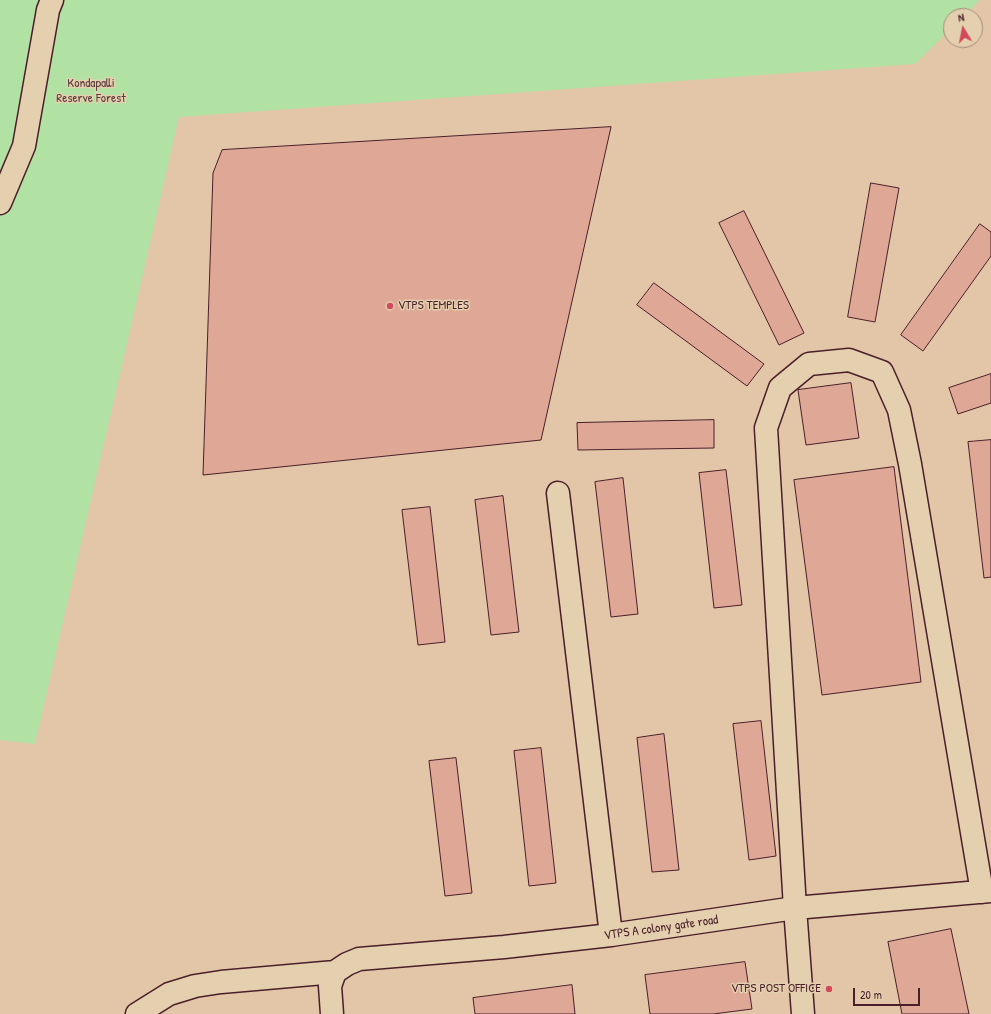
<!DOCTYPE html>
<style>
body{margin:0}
#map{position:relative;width:991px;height:1014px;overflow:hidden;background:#e3c5a7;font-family:"Patrick Hand",sans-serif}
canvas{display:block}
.north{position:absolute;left:943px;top:8px;width:40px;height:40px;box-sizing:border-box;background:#e4d0ae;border:1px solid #a6897a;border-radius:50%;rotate:350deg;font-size:11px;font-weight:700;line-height:16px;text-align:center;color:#4a1f2b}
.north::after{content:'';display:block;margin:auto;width:14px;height:18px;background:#d1495b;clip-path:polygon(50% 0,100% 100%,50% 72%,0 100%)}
.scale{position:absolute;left:853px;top:988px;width:67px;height:18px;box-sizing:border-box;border:2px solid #4a1f2b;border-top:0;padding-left:5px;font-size:12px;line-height:14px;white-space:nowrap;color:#4a1f2b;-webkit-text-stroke:3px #e4d0ae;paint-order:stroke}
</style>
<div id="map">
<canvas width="991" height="1014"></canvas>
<div class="north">N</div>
<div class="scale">20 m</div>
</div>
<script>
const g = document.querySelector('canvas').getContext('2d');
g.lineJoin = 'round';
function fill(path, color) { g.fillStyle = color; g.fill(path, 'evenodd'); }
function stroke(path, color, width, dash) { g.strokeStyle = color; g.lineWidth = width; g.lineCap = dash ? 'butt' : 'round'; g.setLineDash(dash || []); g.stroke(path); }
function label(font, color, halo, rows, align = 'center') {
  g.font = font + ' "Patrick Hand",sans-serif'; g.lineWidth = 3; g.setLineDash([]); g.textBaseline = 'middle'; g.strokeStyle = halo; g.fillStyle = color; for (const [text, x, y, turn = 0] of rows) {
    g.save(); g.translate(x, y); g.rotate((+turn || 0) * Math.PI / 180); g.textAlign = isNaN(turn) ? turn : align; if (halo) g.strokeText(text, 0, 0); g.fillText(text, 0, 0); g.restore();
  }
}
const green = new Path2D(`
 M0,0H980L964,16H951V29L915,64L179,117L35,744L0,740Z`);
const building = new Path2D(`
 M611,127L541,440L203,475L213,173L222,150Z
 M871,183L899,188L875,322L848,317Z
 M744,211L804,333L779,345L719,223Z
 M980,224L991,232V256L923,351L901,335Z
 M654,283L764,364L747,386L637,305Z
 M991,374V403L958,414L949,388Z
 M851,383L859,438L806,445L798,390Z
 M714,420V448L578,450L577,423Z
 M991,440V577L984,578L968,442Z
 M894,467L921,682L822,695L794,480Z
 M726,470L742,605L714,608L699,473Z
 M623,478L638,614L611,617L595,482Z
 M503,496L519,632L491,635L475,500Z
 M430,507L445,642L418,645L402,510Z
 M761,721L776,856L749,860L733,724Z
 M664,734L679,870L652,872L637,738Z
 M541,748L556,883L529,886L514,751Z
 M456,758L472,893L445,896L429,761Z
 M951,929L969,1014H902L888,942Z
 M745,962L752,1009L713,1014H650L645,975Z
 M572,985L575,1014H475L473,998Z`);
const minor = new Path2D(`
 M0,203L24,146L48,10L52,0
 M558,493L611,935
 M335,972L347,964L359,959L504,947L611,935L795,908L991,891
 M137,1014L169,994L195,986L221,982L335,972
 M332,1014L330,986L335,972
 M803,1014L795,908L766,428L780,388L809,364L849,360L882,372L899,410L910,464L982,892`);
const markers = [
 [390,306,4,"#d1495b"],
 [829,989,4,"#d1495b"]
];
const parkNames = [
 ["Kondapalli",91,84],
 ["Reserve Forest",91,99]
];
const poiNames = [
 ["VTPS TEMPLES",398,306],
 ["VTPS POST OFFICE",821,989,"right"]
];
const streetNames = [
 ["VTPS A colony gate road",661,928,-8]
];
fill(green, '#b1e2a3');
fill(building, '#dea796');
stroke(building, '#4a1f2b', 1);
stroke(minor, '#4a1f2b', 25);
stroke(minor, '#e4d0ae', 22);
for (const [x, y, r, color] of markers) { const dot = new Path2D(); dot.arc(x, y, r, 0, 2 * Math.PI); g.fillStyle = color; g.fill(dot); stroke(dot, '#e4d0ae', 1.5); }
label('13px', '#593c3d', '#e4d0ae', parkNames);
label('13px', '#4a1f2b', '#e4d0ae', poiNames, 'left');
label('13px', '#4a1f2b', '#e4d0ae', streetNames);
</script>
